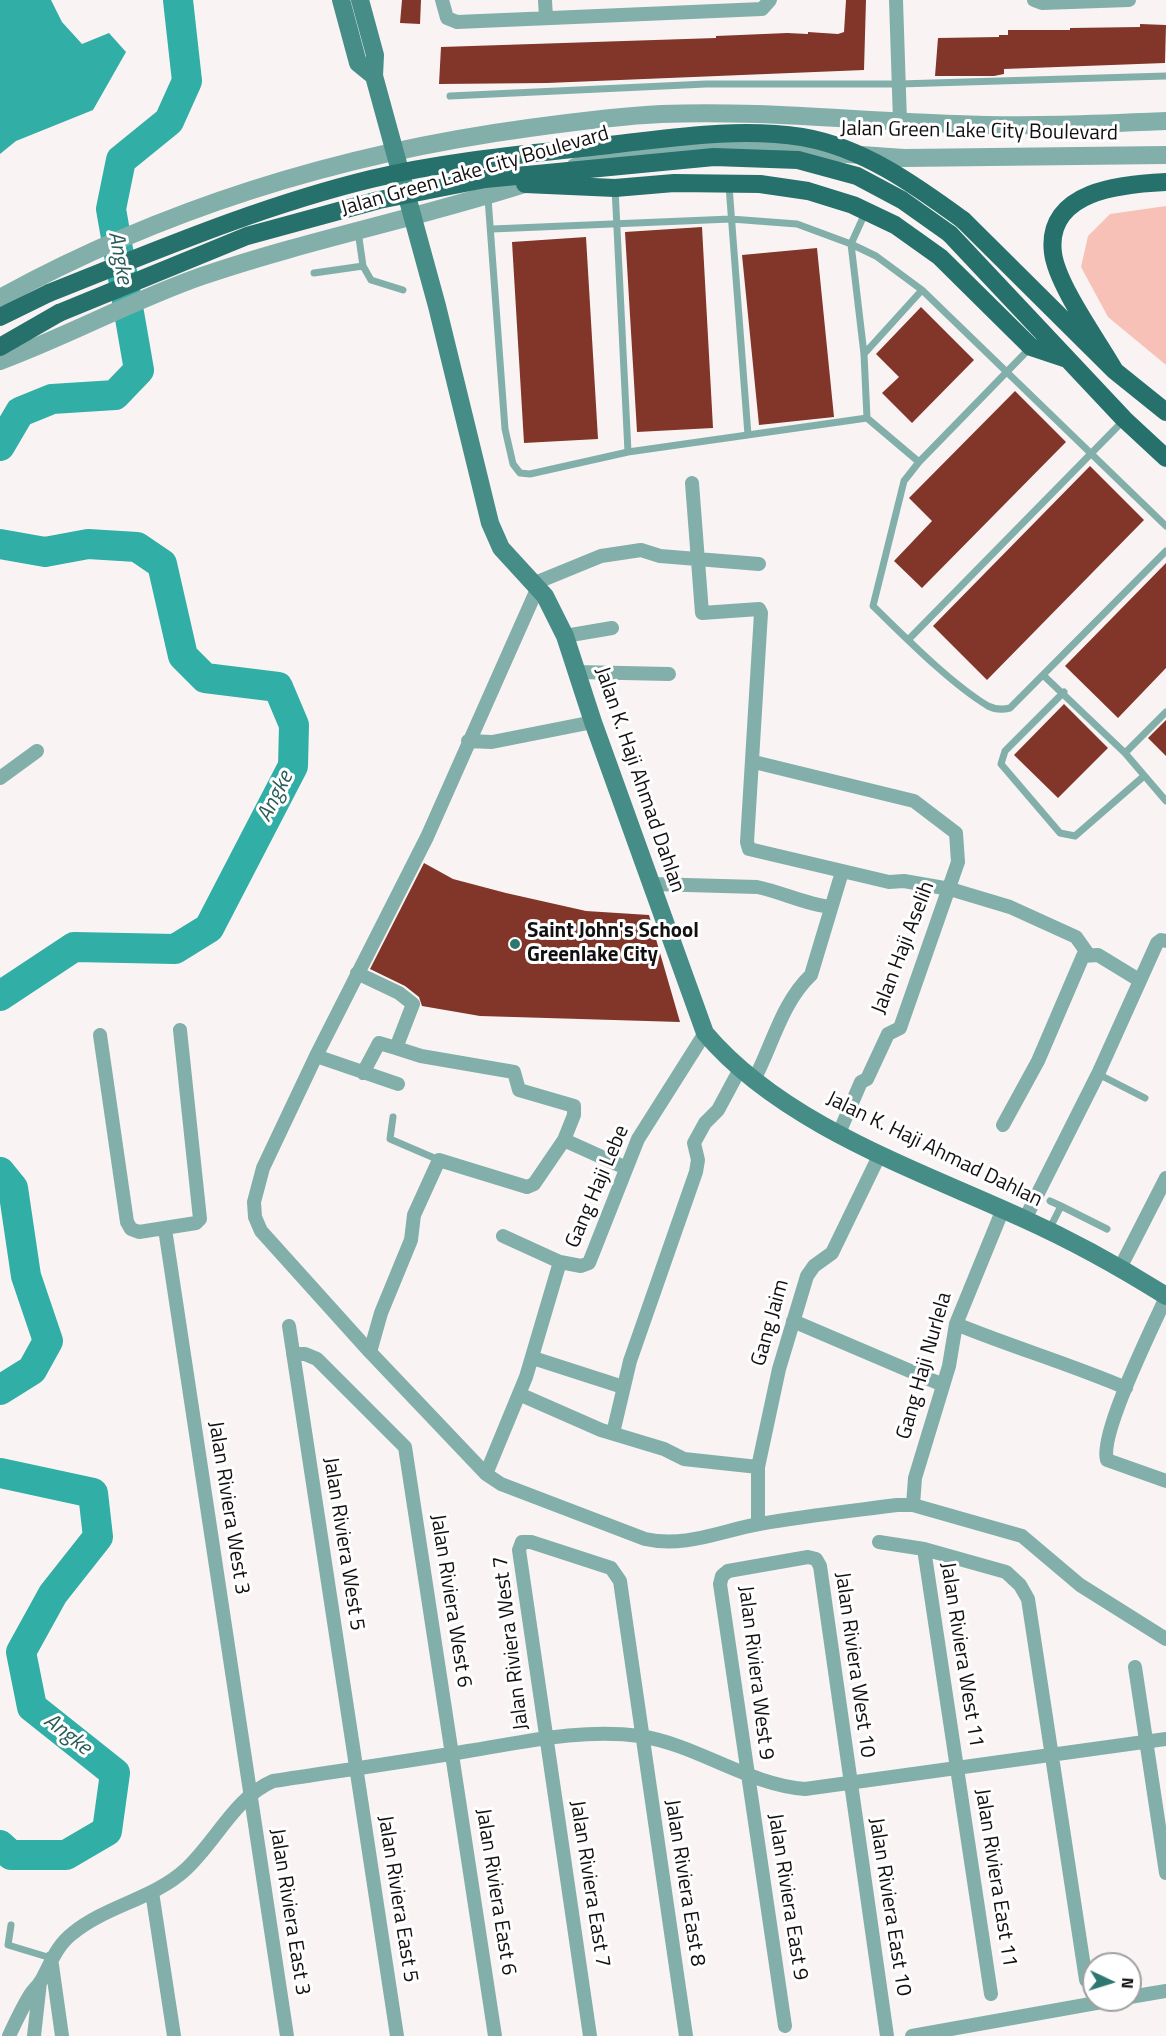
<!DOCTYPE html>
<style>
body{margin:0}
#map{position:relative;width:1166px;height:2036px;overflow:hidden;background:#f9f4f3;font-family:"Titillium Web",sans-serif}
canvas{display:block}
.north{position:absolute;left:1082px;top:1952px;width:60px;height:60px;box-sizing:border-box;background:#fff;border:2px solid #a09f9f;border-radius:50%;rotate:94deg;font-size:16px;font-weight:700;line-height:24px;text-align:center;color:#121010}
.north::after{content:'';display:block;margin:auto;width:21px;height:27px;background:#2f7771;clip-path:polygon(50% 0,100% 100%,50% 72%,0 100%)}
</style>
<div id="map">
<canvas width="1166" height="2036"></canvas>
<div class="north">N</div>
</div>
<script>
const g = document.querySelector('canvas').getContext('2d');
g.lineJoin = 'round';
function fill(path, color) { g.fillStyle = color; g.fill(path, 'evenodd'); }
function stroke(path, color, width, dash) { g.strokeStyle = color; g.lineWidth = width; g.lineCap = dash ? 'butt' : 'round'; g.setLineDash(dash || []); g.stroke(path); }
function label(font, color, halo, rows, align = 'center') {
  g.font = font + ' "Titillium Web",sans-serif'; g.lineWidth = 6; g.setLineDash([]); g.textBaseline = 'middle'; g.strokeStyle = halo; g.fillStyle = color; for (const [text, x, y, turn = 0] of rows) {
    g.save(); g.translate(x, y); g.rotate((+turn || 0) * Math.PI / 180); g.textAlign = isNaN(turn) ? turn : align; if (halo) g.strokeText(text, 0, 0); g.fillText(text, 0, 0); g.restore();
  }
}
const green = new Path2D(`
 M1166,206V365L1108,317L1081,267L1088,236L1110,214Z`);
const water = new Path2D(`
 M0,0H51L62,22L82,44L109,33L126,52L93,110L16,141L0,154Z`);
const river = new Path2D(`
 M0,446L20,412L52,399L115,395L139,370L111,209L121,160L169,121L187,81L178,0
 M0,544L45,552L88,544L137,547L162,564L183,656L205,678L278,687L294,725L293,766L209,928L175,949L74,947L0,996
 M0,1172L13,1188L26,1276L48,1341L32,1370L0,1390
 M0,1473L93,1493L98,1537L53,1594L21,1652L32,1707L115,1773L107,1831L66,1855H11L0,1845`);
const building = new Path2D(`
 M402,0H421L420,24L400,23Z
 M846,0H866L864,70L547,83L439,84L441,47L716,38V36L787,33L808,34V32L838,34L844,32Z
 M1140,24L1166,25L1165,63L1004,69V74L994,76H935L938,38L999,37V35H1008V30H1070V28L1140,27Z
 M702,227L713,428L637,432L625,232Z
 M586,237L598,439L524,443L512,242Z
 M817,248L834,417L759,425L742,255Z
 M921,307L974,360L912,423L882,393L899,377L876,354Z
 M1015,391L1066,442L922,588L894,561L932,521L909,498Z
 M1090,466L1144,520L987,680L933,626Z
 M1166,563V668L1118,718L1065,666Z
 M1064,704L1108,748L1058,798L1014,755Z
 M1166,720V756L1148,738Z
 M424,863L453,879L506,893L586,911L649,915L680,1022L480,1016L422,1006L419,997L405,986L370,969Z`);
const service = new Path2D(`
 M450,96L706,84H899L1166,76
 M729,186L748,435
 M615,188L628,452
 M488,198L505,429L513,464L520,473L530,474L628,452L867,418L919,462
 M866,211L851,244L864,354L867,418
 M492,229L731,219L797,224L851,244L876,256L922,290L1166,526
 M358,231L363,266L371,280L403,290
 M314,273L363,266
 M1031,347L919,462L904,481L873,606C905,637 950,683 988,706C996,710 1002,710 1010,708L1166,551
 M864,354L922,290
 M908,640L1123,421
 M1043,675L1125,753L1166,801
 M1064,692L1005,751L1001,764L1060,833L1075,836L1144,776
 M1125,753L1166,712
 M1098,1074L1145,1098
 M393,1117L390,1139L439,1160
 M1050,1201L1061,1206
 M1050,1228L1061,1206L1107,1229
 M11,1925L8,1945L51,1958`);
const minor = new Path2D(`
 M442,0L447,18L457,22L762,9L770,0
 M545,0L546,18
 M896,0L900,121
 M1034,0L1042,3L1129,0
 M692,483L702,613L759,609L761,613L747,842L749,849L889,882L904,881L950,889L1010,907L1076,937L1088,954
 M535,583L601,556L641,550L660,556L759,564
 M538,587L427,837L316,1056L263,1168L254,1202L255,1217L261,1231L370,1352L486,1474L501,1484L645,1539C685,1548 720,1531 759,1524C805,1516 851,1511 897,1505H913L1022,1536L1080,1585L1166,1639
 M565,636L612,628
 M577,672L669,674
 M468,741L492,742L593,722
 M754,762L914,801L956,833L958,862L900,1028L888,1034L867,1079L861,1082L839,1133
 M0,778L37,751
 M652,884L757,887C782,892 804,904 830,907
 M357,973L399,993L413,1004L396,1048L421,1056L514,1072L519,1090L574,1106V1115L564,1140
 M100,1035L127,1222L131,1229L139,1232L196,1223L200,1219L180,1030
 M316,1056L398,1084
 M363,1073L379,1043L396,1048
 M754,1080C772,1046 782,1002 811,975L842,872
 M1003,1125L1038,1061L1083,956L1098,955L1139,980
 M1025,1219L1098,1074L1157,943L1161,940L1166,941
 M165,1229L287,2036
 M503,1236L560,1262
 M1120,1268L1166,1178
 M1166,1297C1153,1327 1099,1434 1107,1460L1166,1481
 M793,1321L943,1385
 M956,1324C1012,1347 1070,1364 1126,1388
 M289,1326L397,2036
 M370,1352L381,1313L411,1240L414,1215L439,1160L527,1187L534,1184L564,1140L626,1168
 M293,1354H305L317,1359L405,1447L495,2036
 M533,1358L623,1387
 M519,1394L601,1430L664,1449L684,1459L758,1467
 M613,1433L630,1361L696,1172L698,1160L694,1143L705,1123L718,1110L740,1069
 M486,1474L526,1377L560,1262L581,1266L589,1263L638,1139L705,1033
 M913,1505L915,1478L949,1366L956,1324L1003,1209
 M758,1524V1467L779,1369L807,1276L814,1266L832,1253L880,1154
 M879,1542L924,1549L1006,1572L1020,1585L1028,1599L1086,1980
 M924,1549L991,1994
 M1135,1667L1166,1873
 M152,1892L174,2036
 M51,1958L62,2036
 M1130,1997L1166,1991
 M785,2026L720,1584L722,1576L728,1571L808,1557L816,1559L820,1566L887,2036
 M9,2036C15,2023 22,2008 30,1995C33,1990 38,1986 41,1981C51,1963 56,1946 73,1933C106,1906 153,1899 185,1870C216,1842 234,1798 273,1781C338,1771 403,1762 468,1751C524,1742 583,1728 640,1736C698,1745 746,1784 805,1789L1166,1739
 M34,2036L40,1982
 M590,2036L519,1550L522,1542H531L611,1568L620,1581L686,2036
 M912,2036L1113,2000`);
const tertiary = new Path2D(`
 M575,167L613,154L734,146L904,158L1166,155
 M0,298C164,208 344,153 529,128C573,122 617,116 661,114C759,110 858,121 956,124C1026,127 1096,124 1166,121
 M0,361C68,336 133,300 202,276C314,238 429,216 540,179`);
const secondary = new Path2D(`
 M341,0L358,63L374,76
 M360,0L375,55L374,76L437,306L490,523L501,548L545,596L565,636L593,722L705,1033C782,1124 915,1169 1022,1218C1071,1240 1120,1267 1166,1296`);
const primary = new Path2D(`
 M525,184L615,188L674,183L760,184L808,191L853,205L895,225L940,257L1031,347L1067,359
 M963,220L1115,371L1166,412
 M950,234L1124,419L1166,458
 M0,317L49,293
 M0,347L59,313
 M1115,371C1098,341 1057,285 1053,253C1045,190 1123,184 1166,182`);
const primaryBridge = new Path2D(`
 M49,293C155,251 260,206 371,179C449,160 530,154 609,145C672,138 738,127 802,137C862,147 915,185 963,220
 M59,313L247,236L379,200L485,179L714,157L798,160L857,176L902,200L950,234`);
const markers = [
 [515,944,6,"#2f7771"]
];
const streetNames = [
 ["Jalan Green Lake City Boulevard",979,132,1],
 ["Jalan Green Lake City Boulevard",475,172,-16],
 ["Jalan K. Haji Ahmad Dahlan",639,780,71],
 ["Jalan Haji Aselih",904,948,-69],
 ["Jalan K. Haji Ahmad Dahlan",934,1150,26],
 ["Gang Haji Lebe",598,1187,-67],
 ["Gang Jaim",771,1323,-74],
 ["Gang Haji Nurlela",925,1366,-74],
 ["Jalan Riviera West 3",228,1508,81],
 ["Jalan Riviera West 5",343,1544,81],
 ["Jalan Riviera West 6",450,1601,81],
 ["Jalan Riviera West 7",512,1643,-97],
 ["Jalan Riviera West 11",961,1655,81],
 ["Jalan Riviera West 10",854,1665,82],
 ["Jalan Riviera West 9",755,1673,83],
 ["Jalan Riviera East 11",995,1878,81],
 ["Jalan Riviera East 8",684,1883,81],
 ["Jalan Riviera East 7",589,1884,81],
 ["Jalan Riviera East 6",495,1892,81],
 ["Jalan Riviera East 9",787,1897,81],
 ["Jalan Riviera East 5",397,1899,81],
 ["Jalan Riviera East 10",889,1907,81],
 ["Jalan Riviera East 3",289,1912,81]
];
const poiNames = [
 ["Saint John's School",527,932],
 ["Greenlake City",527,956]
];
const waterNames = [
 ["Angke",119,258,80],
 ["Angke",276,797,-63],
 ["Angke",67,1735,38]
];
fill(green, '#f8c1b7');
fill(water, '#31aea5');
stroke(river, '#31aea5', 30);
fill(building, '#82362a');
stroke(service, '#83afaa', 7);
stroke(minor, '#83afaa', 14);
stroke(tertiary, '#83afaa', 18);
stroke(secondary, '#458d86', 18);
stroke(primary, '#26716b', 18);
stroke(primaryBridge, '#26716b', 18);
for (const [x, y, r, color] of markers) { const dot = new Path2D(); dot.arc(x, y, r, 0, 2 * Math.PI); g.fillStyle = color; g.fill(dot); stroke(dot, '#fff', 2); }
label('21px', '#121010', '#fff', streetNames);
label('bold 21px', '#121010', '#fff', poiNames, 'left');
label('italic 22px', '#2a5d58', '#fff', waterNames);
</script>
